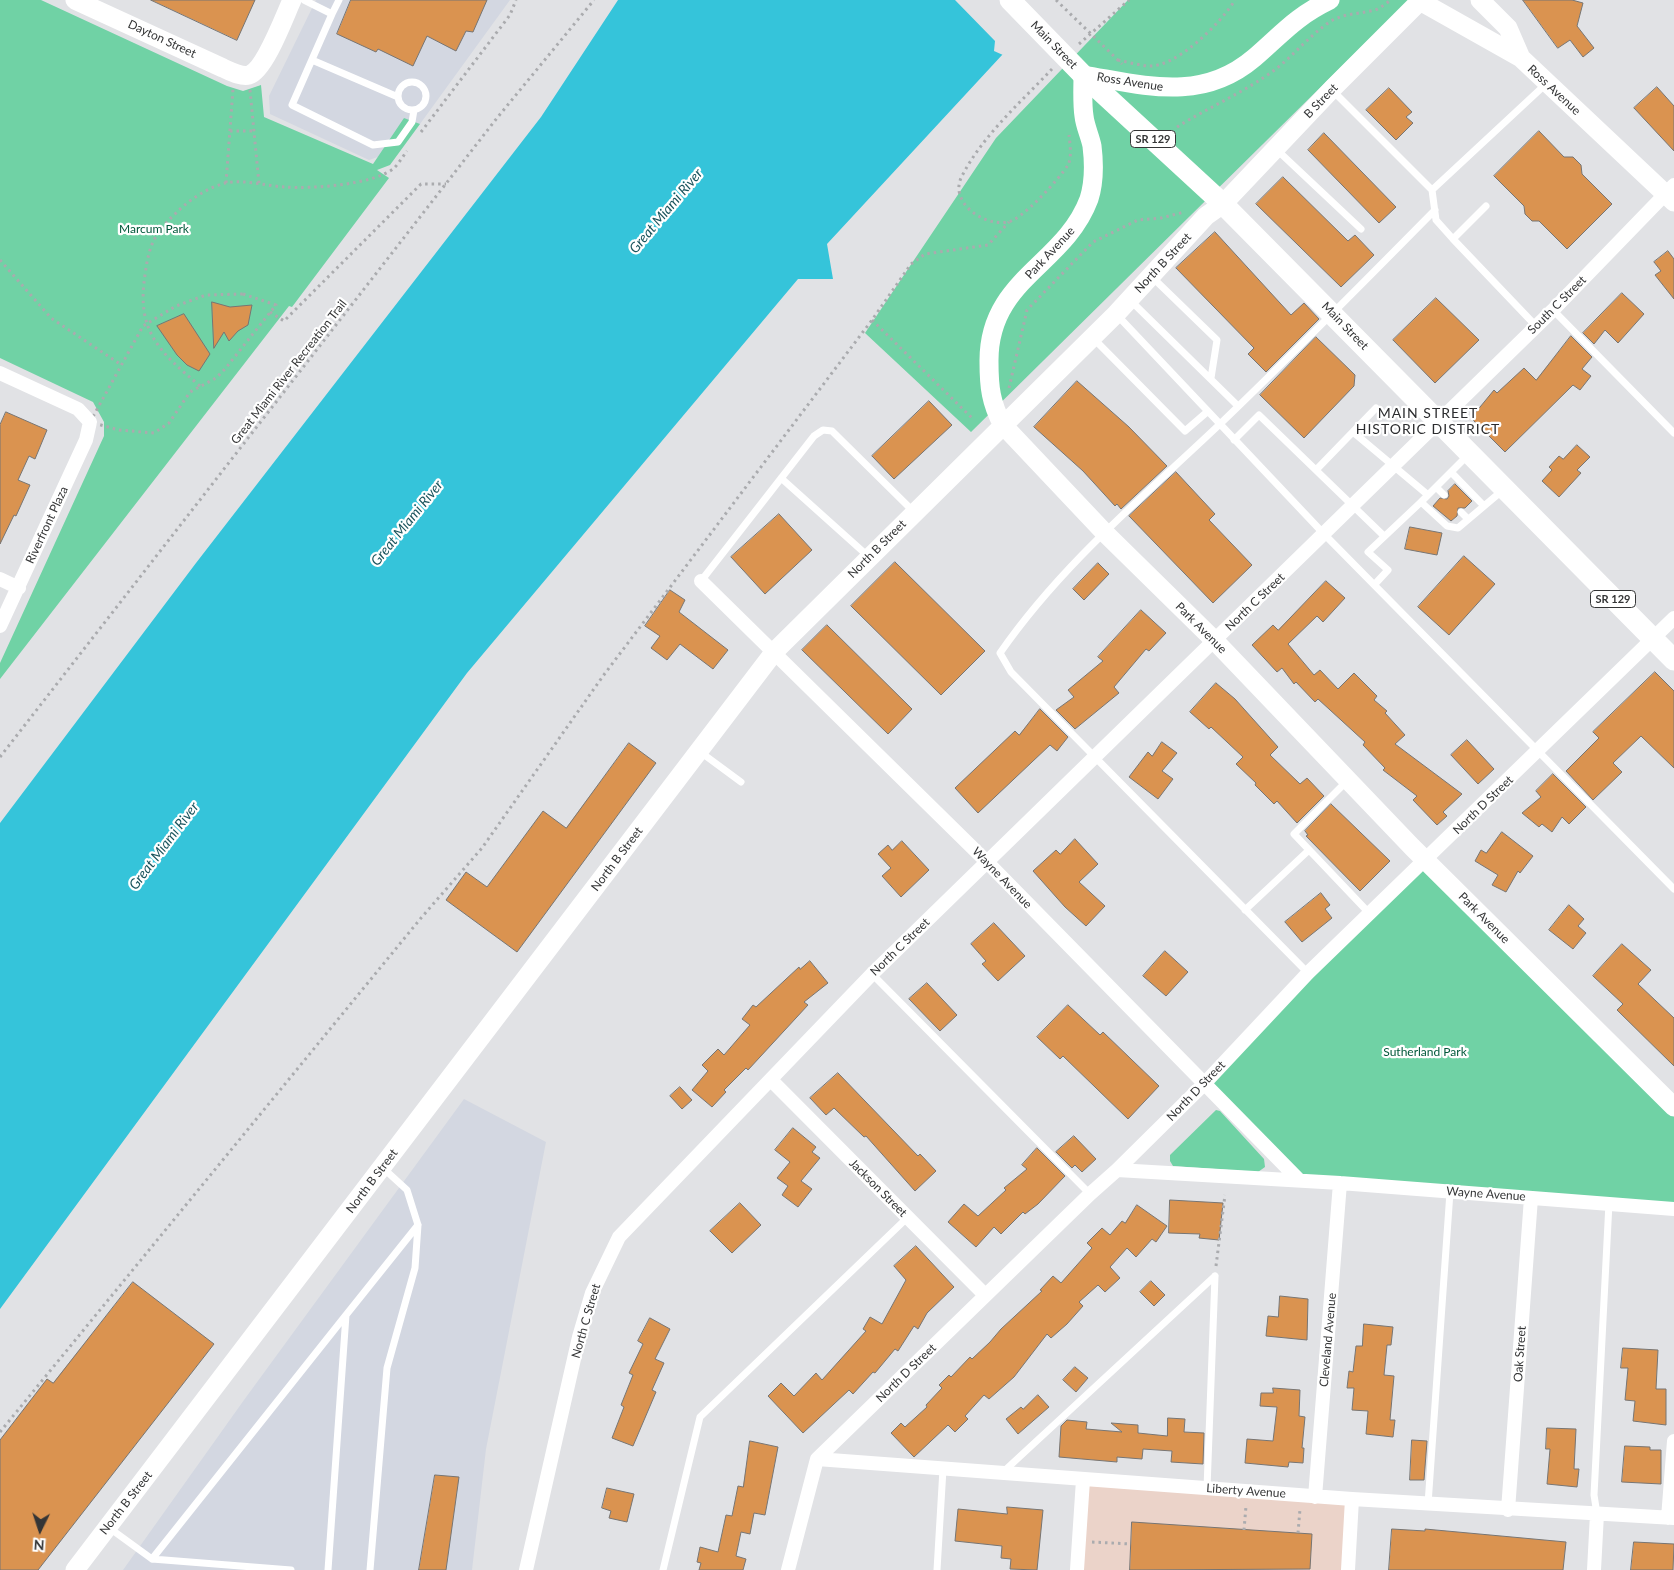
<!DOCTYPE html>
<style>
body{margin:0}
#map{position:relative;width:1674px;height:1570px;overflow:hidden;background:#e1e2e5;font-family:Lato,sans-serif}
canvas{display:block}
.north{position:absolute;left:15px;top:1505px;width:50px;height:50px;-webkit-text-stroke:4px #fff;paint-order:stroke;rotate:184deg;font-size:14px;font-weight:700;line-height:20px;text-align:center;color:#343536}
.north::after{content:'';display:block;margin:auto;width:18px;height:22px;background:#343536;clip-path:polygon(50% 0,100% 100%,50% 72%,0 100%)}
</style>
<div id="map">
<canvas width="1674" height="1570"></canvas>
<div class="north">N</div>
</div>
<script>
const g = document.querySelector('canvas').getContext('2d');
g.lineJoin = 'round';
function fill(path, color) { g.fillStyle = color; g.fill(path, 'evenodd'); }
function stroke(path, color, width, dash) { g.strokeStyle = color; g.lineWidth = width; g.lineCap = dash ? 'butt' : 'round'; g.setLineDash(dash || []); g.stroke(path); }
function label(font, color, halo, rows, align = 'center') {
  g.font = font + ' Lato,sans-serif'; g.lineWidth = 4.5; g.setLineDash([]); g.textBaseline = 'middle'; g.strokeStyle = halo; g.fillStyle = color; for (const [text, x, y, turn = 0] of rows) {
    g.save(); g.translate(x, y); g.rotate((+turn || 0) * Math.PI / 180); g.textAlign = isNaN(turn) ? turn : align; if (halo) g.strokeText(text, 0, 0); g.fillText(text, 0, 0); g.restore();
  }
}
const built = new Path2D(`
 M316,0H510L420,124L398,150L369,160L270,114L269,96Z
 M464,1099L546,1142L486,1449L472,1570H123L244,1400Z`);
const education = new Path2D(`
 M1083,1480L1352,1499L1348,1570H1077Z`);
const green = new Path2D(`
 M0,0H41L227,86L243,91L261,85L264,117L373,164L404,118L420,124L390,165L377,170L389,178L292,307L289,306L0,679V663L104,436V422L93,402L0,358Z
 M1128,0H1409L971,432L865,333L996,138Z
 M1426,861L1674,1107V1209L1299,1180L1203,1085Z
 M1216,1110L1220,1111L1264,1159L1265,1167L1258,1172L1173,1166L1170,1161V1155Z`);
const water = new Path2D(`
 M618,0H1053L827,244L833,279H798L467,673L0,1309V823L196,563L541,117Z`);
const pier = new Path2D(`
 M955,0H1056L1003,55L994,51L995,41Z`);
const building = new Path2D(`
 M151,0H255L237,40Z
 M351,0H487L473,32L466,31L456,51L427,36L413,66L378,49L376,52L337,34Z
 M1523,0H1572L1583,3L1577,26L1594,48L1583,57L1570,40L1558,48Z
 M1657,87L1674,106V151L1634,108Z
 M1389,88L1412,112L1406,117L1413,123L1396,140L1366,110Z
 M1539,131L1564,157H1573L1581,165L1582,174L1612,204L1567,249L1539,221H1532L1525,214L1524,206L1494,176Z
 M1324,133L1396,207L1379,223L1308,150Z
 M1283,177L1348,241L1355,235L1374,255L1341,287L1256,204Z
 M1215,232L1291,315L1304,303L1319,319L1266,372L1248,354L1254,348L1176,268Z
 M1668,251L1674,259V299L1655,275L1661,271L1654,262Z
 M1622,293L1644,314L1618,343L1605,330L1594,344L1583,333Z
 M1436,298L1479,340L1435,383L1393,340Z
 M212,302L230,307L252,305L248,325L238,331L229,341L224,332L214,348Z
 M184,314L210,354L199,371L187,365L177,355L157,326Z
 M1571,336L1592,357L1582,369L1591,376L1580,390L1573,385L1505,452L1471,418L1494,390L1497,393L1524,368L1536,380Z
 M1316,337L1355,375L1354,386L1304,438L1260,395Z
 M1077,381L1129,427L1167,466L1121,509L1117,504L1115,506L1083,471L1034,427Z
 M929,401L952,425L894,479L872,456Z
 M6,412L47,430L35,459L29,456L18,480L30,485L16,516L14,515L0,544V425Z
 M1577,445L1590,457L1577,470L1581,473L1559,497L1542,481L1552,470L1549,467L1559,456L1563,459Z
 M1176,472L1215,514L1209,520L1252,565L1213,603L1129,516Z
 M1455,484L1472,501L1465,508H1458L1457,516L1451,521L1433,506L1440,498L1447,499L1449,496L1448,491Z
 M779,514L812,550L765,594L731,557Z
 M1410,527L1442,533L1437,555L1405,549Z
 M1464,556L1495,584L1449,635L1418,607Z
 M895,562L985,651L941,695L851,606Z
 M1098,563L1109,574L1084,600L1073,589Z
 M1326,581L1345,598L1323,622L1317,616L1288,644L1314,675L1320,670L1338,689L1354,673L1377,696L1374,700L1387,711L1385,713L1405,735L1395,744L1462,794L1443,812L1447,816L1437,825L1413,800L1417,796L1383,770L1385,768L1363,745L1365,742L1318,699L1315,702L1296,682L1294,684L1282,668L1277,672L1252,645L1273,625L1278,630Z
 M670,590L685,600L679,612L728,650L713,669L680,644L667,660L651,648L660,636L645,626Z
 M1141,610L1166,633L1149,651L1146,649L1114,687L1119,693L1075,729L1056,710L1074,697L1068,690L1103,661L1098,657Z
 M827,625L912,709L888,734L802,650Z
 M1655,672L1674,691V768L1641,736L1613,763L1622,772L1593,800L1566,771L1599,738L1593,732Z
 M1216,683L1235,699L1278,747L1270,755L1300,784L1307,778L1324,796L1297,823L1277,801L1274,804L1255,785L1256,783L1236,764L1243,757L1211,727L1209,729L1190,712Z
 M1040,709L1068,737L1057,751L1050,745L978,813L955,788L1015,731L1019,735Z
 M1467,740L1494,769L1478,784L1451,755Z
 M1162,742L1177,753L1162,771L1173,779L1158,799L1129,777L1148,752L1152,756Z
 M629,743L656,763L517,952L446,900L466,872L487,887L543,811L566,828Z
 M1553,774L1586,807L1569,824L1562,817L1552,832L1542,824L1539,827L1522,813L1541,797L1536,791Z
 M1331,804L1390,861L1360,891L1306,836L1308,835L1305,831Z
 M1502,832L1533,856L1520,873L1518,871L1506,892L1492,885L1498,875L1475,861L1481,850L1486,853Z
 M1075,839L1098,864L1079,882L1105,906L1086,926L1065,907L1033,871L1056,850L1060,854Z
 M902,841L929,870L901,897L882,876L891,868L878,854L888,845L892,850Z
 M1321,893L1330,905L1325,909L1332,918L1302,942L1285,922Z
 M1569,905L1584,919L1578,926L1586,933L1573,949L1549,930Z
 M994,923L1025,956L998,981L982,964L986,961L971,944Z
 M1622,944L1651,970L1638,984L1674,1018V1066L1617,1010L1623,1004L1593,976Z
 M1165,951L1188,972L1166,996L1143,976Z
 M810,961L828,983L804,1002L808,1005L748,1070L746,1068L724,1090L726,1092L712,1107L692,1090L708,1071L702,1065L718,1049L724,1055L750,1025L742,1019L753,1005L756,1007L799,967L800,969Z
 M927,983L957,1015L940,1031L909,999Z
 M1068,1005L1100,1035L1103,1032L1159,1086L1128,1119L1063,1056L1060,1059L1037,1037Z
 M838,1073L918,1156L920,1154L936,1171L915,1191L866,1136L864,1137L834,1108L826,1115L810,1098Z
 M680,1087L692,1100L682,1109L670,1096Z
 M793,1128L816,1147L812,1152L820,1158L801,1181L812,1189L798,1207L782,1195L788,1186L777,1178L790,1162L775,1150Z
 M1074,1136L1096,1159L1082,1172L1075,1165L1072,1168L1056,1152Z
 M1037,1148L1065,1176L1038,1204L1025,1214L1023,1212L1001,1234L994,1227L976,1247L948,1222L964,1204L978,1216L1006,1190L1004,1188L1027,1169L1022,1165Z
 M1170,1200L1223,1203L1219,1240L1199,1238L1200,1234L1169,1233Z
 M740,1203L761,1225L732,1253L710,1231Z
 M1137,1205L1167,1226L1156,1242L1152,1239L1136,1257L1127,1248L1110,1267L1120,1278L1105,1292L1098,1285L1079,1302L1083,1306L1067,1324L1051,1338L1047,1334L1014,1377L989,1399L984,1395L965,1416L968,1419L955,1432L948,1425L914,1457L891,1433L901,1423L905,1427L927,1407L926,1405L942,1388L939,1385L949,1375L951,1377L970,1357L972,1359L990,1342L1001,1329L1042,1291L1040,1290L1053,1276L1061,1283L1092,1248L1087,1243L1102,1228L1110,1235L1122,1221L1125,1223Z
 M916,1246L954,1287L927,1313L918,1329L914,1326L898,1351L895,1349L875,1373L873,1372L853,1394L849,1390L803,1433L768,1396L781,1383L794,1396L816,1373L822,1380L866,1331L863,1329L870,1317L882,1324L906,1280L894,1266Z
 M1151,1281L1165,1295L1154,1306L1140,1292Z
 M133,1282L214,1344L38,1570H0V1440L47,1379L53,1383Z
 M1280,1296L1308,1299L1307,1340L1266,1336L1268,1316L1278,1317Z
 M650,1318L670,1329L655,1359L664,1363L652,1390L656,1392L633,1446L612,1438L624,1407L621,1405L633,1375L629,1373L643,1344L638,1341Z
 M1364,1324L1393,1327L1391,1345H1387L1384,1375L1394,1376L1390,1420H1395L1393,1437L1366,1434L1368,1411L1352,1410L1354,1388H1347L1349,1371L1353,1372L1356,1346H1362Z
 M1623,1348L1658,1350L1656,1389H1666V1425L1633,1421L1635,1401L1625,1400L1628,1368H1621Z
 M1075,1367L1088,1378L1076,1392L1063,1380Z
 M1273,1388L1300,1390L1299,1416L1305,1417L1302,1448H1304L1303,1463L1289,1462L1288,1467L1245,1463L1247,1439L1273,1441L1277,1407L1260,1406L1261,1393H1273Z
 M1038,1395L1049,1407L1018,1434L1006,1419L1021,1407L1023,1409Z
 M1168,1418L1185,1419L1184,1432L1204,1433L1203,1464L1171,1462L1172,1451L1143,1449L1142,1459L1117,1457V1462L1059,1457L1061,1426L1067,1420L1087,1422L1086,1429L1122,1432L1111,1423L1138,1425V1433L1167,1436Z
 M1547,1428L1576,1429L1574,1469H1579L1577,1487L1547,1484L1550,1449H1546Z
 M1412,1440L1427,1441L1424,1480H1410Z
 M750,1441L778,1447L765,1515L754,1513L750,1534L741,1532L736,1556L746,1559L743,1570H699L701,1563L697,1562L700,1547L718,1552L726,1515L732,1516L738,1486L743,1487Z
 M1625,1446L1650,1447V1450H1661V1484L1622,1482Z
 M435,1475L459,1477L446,1570H419Z
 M607,1488L634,1494L627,1522L609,1518L611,1511L602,1508Z
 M1007,1507L1043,1510L1037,1570L1010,1569L1011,1559L1001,1558L1002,1546L955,1541L958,1509L1007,1514Z
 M1132,1522L1312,1534L1310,1569L1130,1570Z
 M1392,1529L1425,1531V1529L1566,1542L1563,1570H1389Z
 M1634,1542L1674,1544L1673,1570H1631Z`);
const path = new Path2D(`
 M1056,0L1122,64
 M1079,44L1129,0
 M1118,60C1127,62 1138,65 1148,66C1176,68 1221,23 1235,0
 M1052,69C1021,102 983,135 962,176C948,202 984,227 1008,222C1022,220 1060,178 1068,165C1072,157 1070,144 1069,135
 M250,90L259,184
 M1177,127C1209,107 1245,92 1276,69C1295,54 1310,35 1331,21C1345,13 1360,14 1375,10C1381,8 1386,3 1391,0
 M230,131H254
 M421,132L510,15L516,0
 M226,183L233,89
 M0,260L51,318L120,364
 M243,294L276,305L225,369L216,378L190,392L169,423L154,433L119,430L90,422L143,326L176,306L206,295Z
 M270,312L284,321L421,184H446
 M872,320L973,419
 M200,386C160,352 136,332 145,275C149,245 154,234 176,213C189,200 207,188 225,183C244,179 266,186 285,187C312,189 371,185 393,169C398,165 403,156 407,151
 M1009,388L1027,310L1093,242L1138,220L1161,218L1184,212
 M0,757L497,118L594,0
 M1216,1266L1225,1195
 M0,1432L421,918L482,848L603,676L872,320L911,264L925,254L988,245L1009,222
 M1244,1530L1246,1506
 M1298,1533L1300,1509
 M1092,1542L1131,1544`);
const lane = new Path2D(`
 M304,0L332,14L292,105L373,145L398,142L412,122L414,110
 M332,14L339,0
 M312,60L398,97
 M398 96a14 14 0 1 1 28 0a14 14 0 1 1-28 0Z
 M1332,90L1432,190L1436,220L1453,239
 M1276,149L1361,229
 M1432,190L1547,83
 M1486,206L1453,239L1536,326
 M1151,276L1217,340L1211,378
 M1130,300L1238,406
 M1553,310L1674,433
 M1117,315L1324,534L1674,889
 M1094,339L1185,431L1207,412
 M1353,432L1428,495
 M1234,440L1259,415L1384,536
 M1468,455L1421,502L1447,526L1458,528L1503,490
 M1316,470L1376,408
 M1451,472L1484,506
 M781,478L869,557
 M1436,487L1444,495
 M1461,512L1468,519
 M701,581L814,436L823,430L832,431L914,512
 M1375,584L1388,570L1368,552L1421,502
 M699,751L741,782
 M1348,780L1294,834L1370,914
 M1245,910L1309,850
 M1308,973L1011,672L1000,653C1061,565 1143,497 1220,424C1293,354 1364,282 1435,210
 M872,974L1090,1194
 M346,1315L418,1225
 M1002,1473L1215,1276
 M1207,1488L1215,1276
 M1428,1504L1450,1192
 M1597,1514L1594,1495L1609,1203
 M108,1527L152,1559L291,1570
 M152,1559L346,1315L328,1570
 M370,1570L387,1368L415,1268L418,1225L407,1190L383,1168
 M663,1570L700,1417L907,1218
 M937,1570L943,1469`);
const street = new Path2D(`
 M0,373L78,409L90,422L86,440L0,626
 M0,579L19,588
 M701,581L988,863L1299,1180
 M771,1080L985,1295
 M1117,1170L1340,1183L1674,1209
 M817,1459L1352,1499L1674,1518
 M1315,1497L1340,1183
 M1508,1510L1531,1198
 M1668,1518L1674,1441
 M526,1570L579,1337L592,1293L619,1237L872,974L1553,310L1674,185
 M788,1570L817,1459L1090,1194L1117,1170L1203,1085L1308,973L1674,618
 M1077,1570L1083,1480
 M1348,1570L1352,1499
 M1594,1570L1597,1514`);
const secondary = new Path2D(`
 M75,0L223,68C230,71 241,77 249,75C265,70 285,15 292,0
 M1330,0C1295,17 1283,33 1254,58C1201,103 1144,85 1083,75C1083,88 1082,103 1084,116C1085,126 1090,136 1092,146C1094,162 1094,183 1089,199C1064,266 988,279 989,362C989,388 991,402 1002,424L1104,532L1215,641L1412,847L1674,1107
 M1418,0L1521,58L1674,202
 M1480,0L1508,28L1521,58
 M75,1570L775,651L1116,314L1206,216L1223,204L1332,89L1421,0`);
const primary = new Path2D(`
 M1010,0L1083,75L1223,204L1674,660`);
const shields = [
 [1153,139,45],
 [1613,599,45]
];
const shieldNames = [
 ["SR 129",1153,139],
 ["SR 129",1613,599]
];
const streetNames = [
 ["Dayton Street",162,39,25],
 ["Main Street",1054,45,46],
 ["Ross Avenue",1130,82,9],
 ["Ross Avenue",1554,90,43],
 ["B Street",1321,101,-46],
 ["Park Avenue",1050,253,-47],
 ["North B Street",1163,263,-47],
 ["South C Street",1557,305,-45],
 ["Main Street",1345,326,46],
 ["Great Miami River Recreation Trail",289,372,-52],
 ["Riverfront Plaza",47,525,-65],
 ["North B Street",877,549,-45],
 ["North C Street",1255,602,-44],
 ["Park Avenue",1201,628,45],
 ["North D Street",1483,805,-44],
 ["North B Street",617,859,-53],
 ["Wayne Avenue",1002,878,46],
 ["Park Avenue",1484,918,45],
 ["North C Street",900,947,-44],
 ["North D Street",1196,1091,-46],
 ["North B Street",372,1181,-53],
 ["Jackson Street",878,1188,45],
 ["Wayne Avenue",1486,1194,4],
 ["North C Street",586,1321,-74],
 ["Cleveland Avenue",1328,1340,-85],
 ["Oak Street",1520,1354,-86],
 ["North D Street",906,1373,-44],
 ["Liberty Avenue",1246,1491,4],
 ["North B Street",126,1503,-52]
];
const parkNames = [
 ["Marcum Park",154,229],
 ["Sutherland Park",1425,1052]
];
const waterNames = [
 ["Great Miami River",666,211,-50],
 ["Great Miami River",407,523,-51],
 ["Great Miami River",164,846,-53]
];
const neighbourhoodNames = [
 ["MAIN STREET",1428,413],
 ["HISTORIC DISTRICT",1428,429]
];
fill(built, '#d3d7e1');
fill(education, '#ebd3c9');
fill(green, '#70d2a5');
fill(water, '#35c4da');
fill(pier, '#e1e2e5');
fill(building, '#da9350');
stroke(building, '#777573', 1);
stroke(path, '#aaabae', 3, [2.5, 4]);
stroke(lane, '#fff', 7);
stroke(street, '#fff', 14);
stroke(secondary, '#fff', 19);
stroke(primary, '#fff', 21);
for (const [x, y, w] of shields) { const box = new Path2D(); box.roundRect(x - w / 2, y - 8.5, w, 17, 4); g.fillStyle = '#fff'; g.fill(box); stroke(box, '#343536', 1); }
label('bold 11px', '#343536', null, shieldNames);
label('12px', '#343536', '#fff', streetNames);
label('12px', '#00583a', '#fff', parkNames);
label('italic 14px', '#1a545d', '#fff', waterNames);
g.letterSpacing = '1px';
label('14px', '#2b2c2e', '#fff', neighbourhoodNames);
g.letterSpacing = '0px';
</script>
